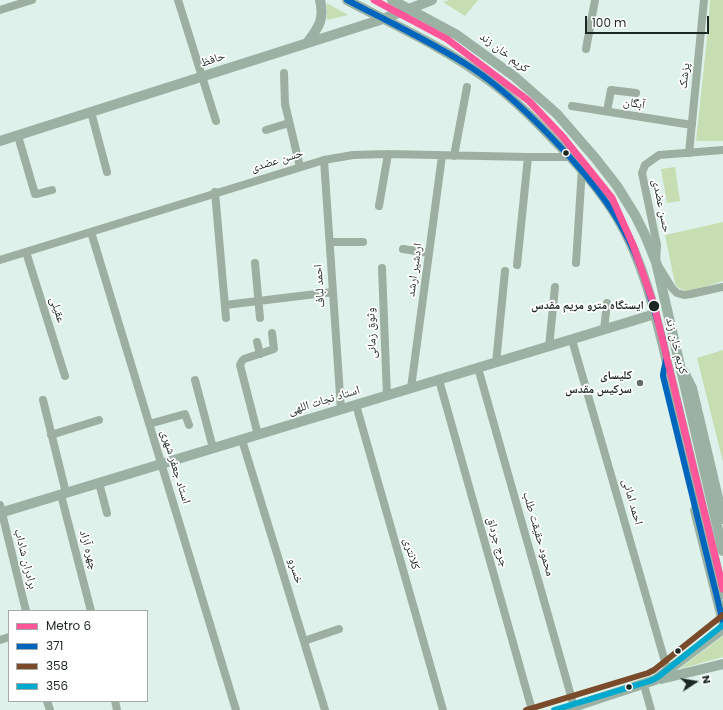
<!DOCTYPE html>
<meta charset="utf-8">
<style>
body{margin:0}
#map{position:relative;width:723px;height:710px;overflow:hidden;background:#def2eb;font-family:Poppins,sans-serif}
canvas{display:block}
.legend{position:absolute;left:8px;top:610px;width:140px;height:92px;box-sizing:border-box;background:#fff;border:1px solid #a3a9a7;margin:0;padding:5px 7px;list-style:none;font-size:12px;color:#1a2723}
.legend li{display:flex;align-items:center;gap:8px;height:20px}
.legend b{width:20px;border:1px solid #a3a9a7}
.north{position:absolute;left:675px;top:662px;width:40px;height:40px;-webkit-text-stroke:3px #fff;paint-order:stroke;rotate:78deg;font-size:11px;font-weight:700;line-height:16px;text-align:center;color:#1a2723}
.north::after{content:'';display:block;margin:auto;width:14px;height:18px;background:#1a2723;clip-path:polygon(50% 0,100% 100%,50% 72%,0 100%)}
.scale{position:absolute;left:585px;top:16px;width:124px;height:18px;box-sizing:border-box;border:2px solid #1a2723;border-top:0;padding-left:5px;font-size:12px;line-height:14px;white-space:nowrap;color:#1a2723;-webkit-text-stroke:3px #fff;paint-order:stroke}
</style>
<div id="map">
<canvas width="723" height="710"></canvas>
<ul class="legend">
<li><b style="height:5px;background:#f59"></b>Metro 6</li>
<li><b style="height:5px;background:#0065bd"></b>371</li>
<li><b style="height:5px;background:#7a4b2a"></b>358</li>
<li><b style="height:5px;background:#00a9ce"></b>356</li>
</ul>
<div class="north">N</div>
<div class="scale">100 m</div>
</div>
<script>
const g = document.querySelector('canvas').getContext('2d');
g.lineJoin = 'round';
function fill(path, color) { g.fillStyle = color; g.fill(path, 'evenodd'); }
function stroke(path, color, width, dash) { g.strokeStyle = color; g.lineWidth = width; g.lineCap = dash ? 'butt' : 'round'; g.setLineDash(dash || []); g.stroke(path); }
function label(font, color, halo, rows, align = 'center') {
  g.font = font + ' Poppins,"Noto Naskh Arabic",sans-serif'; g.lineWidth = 3.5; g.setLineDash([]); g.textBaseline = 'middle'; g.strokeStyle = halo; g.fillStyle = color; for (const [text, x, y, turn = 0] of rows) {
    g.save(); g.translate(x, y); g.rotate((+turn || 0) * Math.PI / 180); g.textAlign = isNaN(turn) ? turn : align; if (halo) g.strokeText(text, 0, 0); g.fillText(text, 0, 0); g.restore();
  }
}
const green = new Path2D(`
 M449,0H478L465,16L443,2Z
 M710,0H723V141H696L708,29Z
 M327,3L348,15L327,20Z
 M675,167L680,201L667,203L661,169Z
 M723,222V281C714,283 691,293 683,290C680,289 677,287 675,284L665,235Z
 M723,350V462L697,358Z
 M723,636V657L679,669Z`);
const minor = new Path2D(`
 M178,0L216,121
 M0,10L32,0
 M586,49L595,0
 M284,73L285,104L300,167
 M572,106L692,125
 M607,111L611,90L636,93
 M91,112L107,172
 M266,130L289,123
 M18,136L35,194H37L52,190
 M723,150L659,155L645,165L642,173L657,245L656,262L672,288L677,293L684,295L691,294L723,287
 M689,153L704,0
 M454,156L467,87
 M324,160L341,410
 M215,192L226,318
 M379,206L388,154
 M91,232L236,710
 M330,242H363
 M403,249L429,253
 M26,252L65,376
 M0,260L324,160L353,155L388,154L528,157H571
 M255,263L260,318
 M576,263L582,168
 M517,265L528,157
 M382,268L387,396
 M225,305L333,292
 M604,330L607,303
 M572,340L668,672
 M257,342L260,354
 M549,347L555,287
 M496,363L505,271
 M478,368L575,710
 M195,380L213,448
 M439,380L532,710
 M411,388L442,156
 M43,400L66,493
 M356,405L443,710
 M149,424L185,414L189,425
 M51,435L99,420
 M258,435L240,365L242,361L244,359L274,349L272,333
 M242,440L325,710
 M99,483L107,513
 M61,495L91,611
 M0,505L26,611
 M0,640L9,637
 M304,641L339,629
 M644,685L651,710
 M47,701L50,710
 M115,701L117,710`);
const major = new Path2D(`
 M347,0C394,25 444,47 487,79C511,96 532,117 553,139C577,163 599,188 617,217C647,267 658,327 672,383C689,453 706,524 723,594
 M392,0L457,35L515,77L557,114L596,159L617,186L635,215L645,235L656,262L723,551
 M307,43C318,28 325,20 320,0
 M0,141L383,19L432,0
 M684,372L692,388L723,519
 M695,510L723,622
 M0,513L655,314
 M661,679L723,664
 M564,710L655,680L723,629`);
const bus1 = new Path2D(`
 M347,0C389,22 432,42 472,68C501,87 527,112 551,137C601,189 632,230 651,300C656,319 665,339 666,358C666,364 663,370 663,376L723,622`);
const bus2 = new Path2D(`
 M526,710L648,673L654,670L723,615`);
const bus3 = new Path2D(`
 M554,710L650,681L658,677L723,625`);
const metro1 = new Path2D(`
 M374,0L447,39L529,101L563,137L612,198L633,245L654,305L723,589`);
const markers = [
 [566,153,3.5,"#1a2723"],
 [654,306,6,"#1a2723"],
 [640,383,4,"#5f6e69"],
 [678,651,3.5,"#1a2723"],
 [629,687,3.5,"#1a2723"]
];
const streetNames = [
 ["کریم خان زند",504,53,37],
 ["حافظ",213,60,-18],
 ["پزشک",685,76,-84],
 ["آبگان",634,104,9],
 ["حسن عضدی",277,161,-17],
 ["حسن عضدی",661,206,78],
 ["اردشیر ارشد",415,270,-82],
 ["احمد لباف",320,286,-94],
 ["عقیلی",57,310,72],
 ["وثوق زمانی",372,333,-92],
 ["کریم خان زند",676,346,76],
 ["استاد نجات اللهی",324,401,-17],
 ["استاد جعفر شهری",175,467,73],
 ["احمد امانی",632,502,74],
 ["محمود حقیقت طلب",538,534,74],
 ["جرج جرداق",497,542,74],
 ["چهره آزاد",88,550,75],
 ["کلانتری",411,554,74],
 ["برادران شاداب",25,559,76],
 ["خسرو",295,571,73]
];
const stopNames = [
 ["ایستگاه مترو مریم مقدس",644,306]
];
const poiNames = [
 ["کلیسای",632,376],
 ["سرکیس مقدس",632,390]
];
fill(green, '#c6deb2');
stroke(minor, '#9dafa1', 8);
stroke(major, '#9bb1a4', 10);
stroke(bus1, '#0065bd', 6);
stroke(bus2, '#7a4b2a', 6);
stroke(bus3, '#00a9ce', 6);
stroke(metro1, '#f59', 7);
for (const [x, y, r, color] of markers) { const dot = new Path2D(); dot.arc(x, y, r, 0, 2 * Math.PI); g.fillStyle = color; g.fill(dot); stroke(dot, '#fff', 1.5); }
label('12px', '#1a2723', '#fff', streetNames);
label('bold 12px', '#1a2723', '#fff', stopNames, 'right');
label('bold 12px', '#1a2723', '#fff', poiNames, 'right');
</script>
